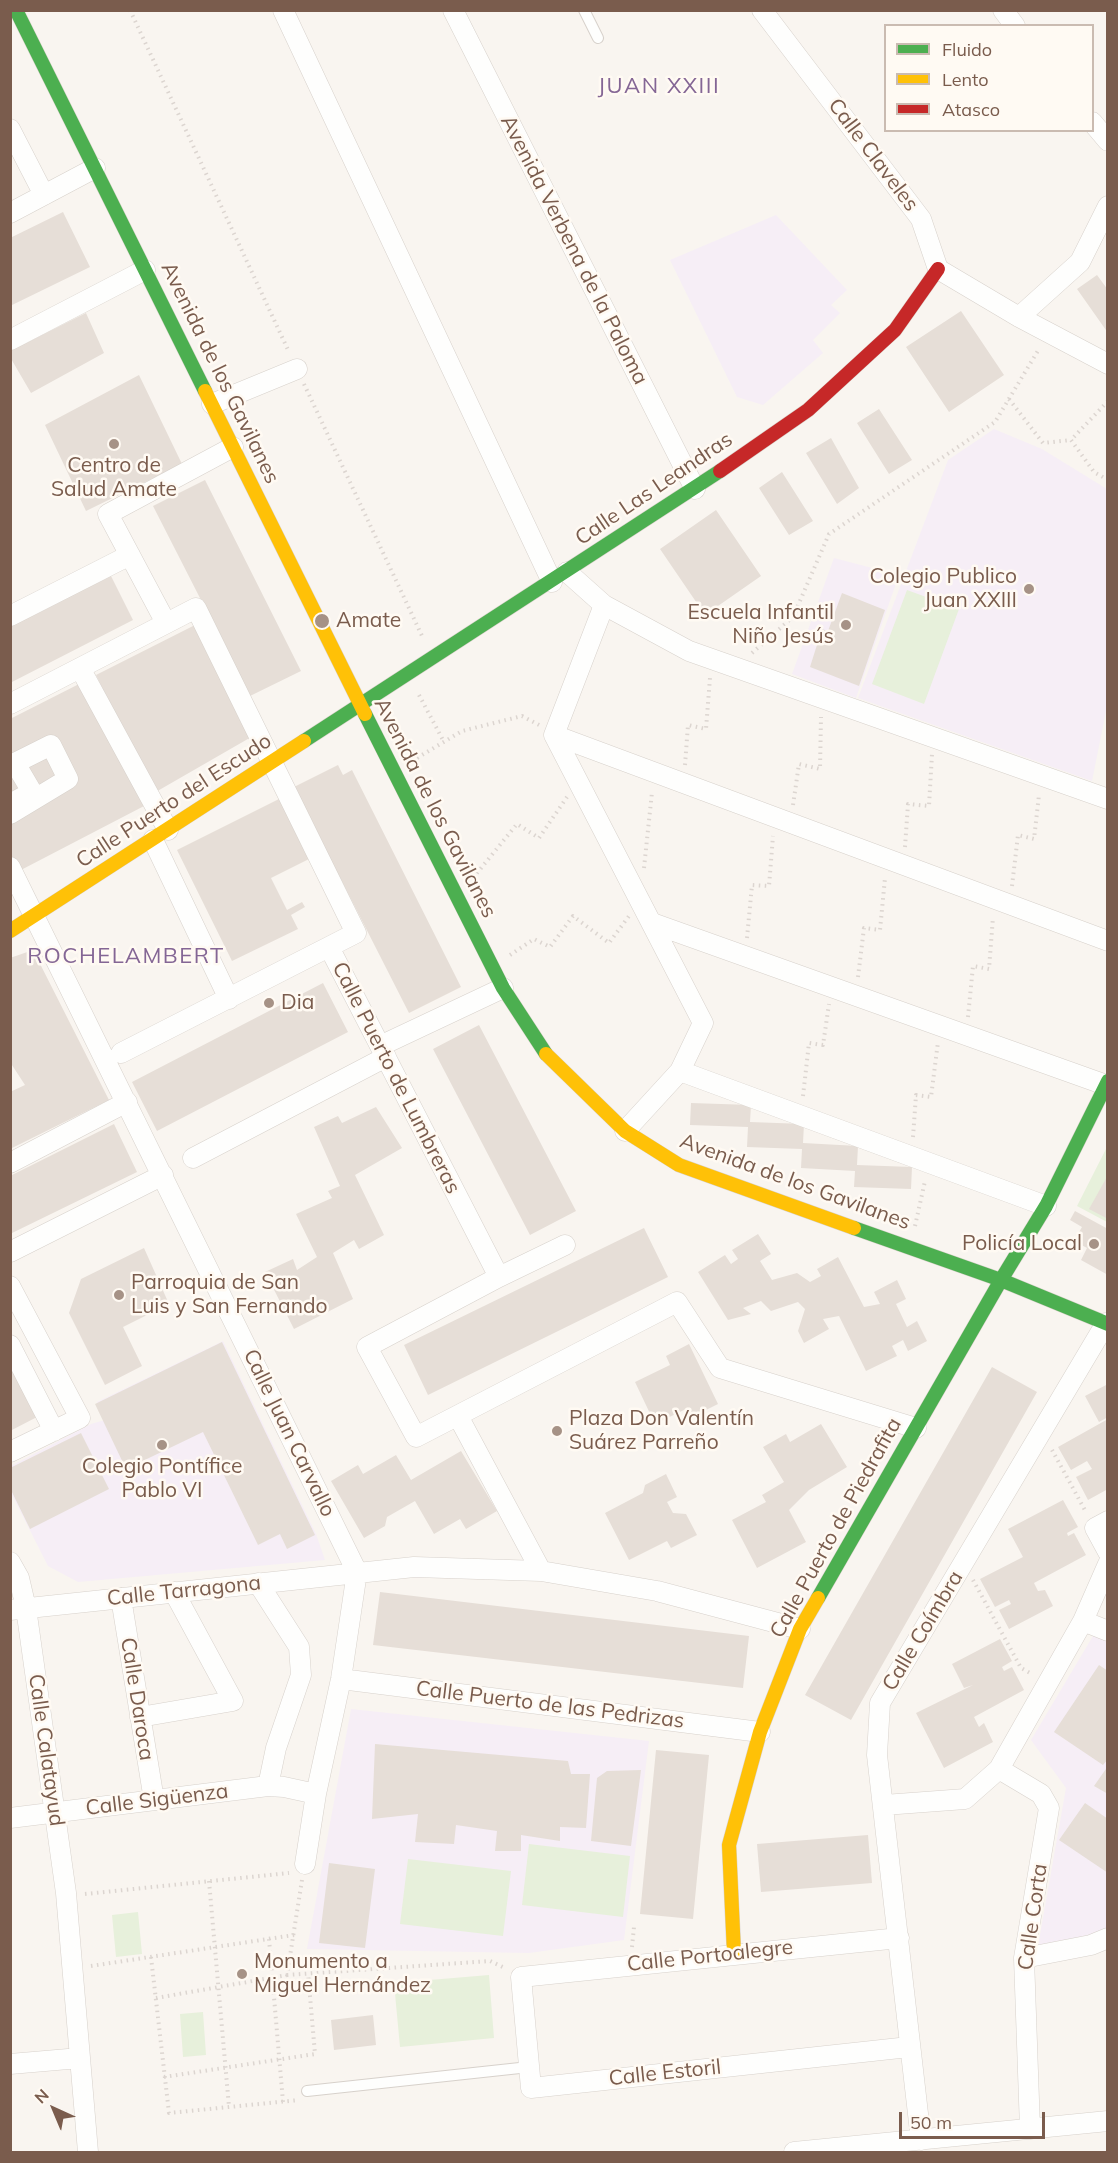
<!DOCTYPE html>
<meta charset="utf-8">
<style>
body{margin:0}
#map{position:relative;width:1118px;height:2163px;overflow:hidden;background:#f9f5f0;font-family:Mulish,sans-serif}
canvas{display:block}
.frame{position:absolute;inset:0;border:12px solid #7a5c4d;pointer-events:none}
.legend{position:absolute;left:884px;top:24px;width:210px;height:108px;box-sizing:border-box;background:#fffaf3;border:2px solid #cabbb1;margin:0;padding:8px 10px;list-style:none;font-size:18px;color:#7a5c4d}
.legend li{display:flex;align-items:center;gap:12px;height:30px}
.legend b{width:30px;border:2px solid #cabbb1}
.north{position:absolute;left:24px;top:2079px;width:60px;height:60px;-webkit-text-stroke:4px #fffaf3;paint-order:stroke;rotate:316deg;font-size:16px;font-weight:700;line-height:24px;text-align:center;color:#7a5c4d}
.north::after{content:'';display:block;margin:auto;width:21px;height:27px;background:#7a5c4d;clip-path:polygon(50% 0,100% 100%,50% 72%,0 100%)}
.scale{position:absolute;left:899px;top:2112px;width:146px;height:27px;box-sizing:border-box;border:3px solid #7a5c4d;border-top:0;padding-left:8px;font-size:18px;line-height:21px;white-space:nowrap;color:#7a5c4d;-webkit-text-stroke:4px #fffaf3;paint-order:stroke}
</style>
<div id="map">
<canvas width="1118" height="2163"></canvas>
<div class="frame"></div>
<ul class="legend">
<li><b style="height:8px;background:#4caf50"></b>Fluido</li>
<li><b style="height:8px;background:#ffc107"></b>Lento</li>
<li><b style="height:8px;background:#c62828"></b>Atasco</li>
</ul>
<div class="north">N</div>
<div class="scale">50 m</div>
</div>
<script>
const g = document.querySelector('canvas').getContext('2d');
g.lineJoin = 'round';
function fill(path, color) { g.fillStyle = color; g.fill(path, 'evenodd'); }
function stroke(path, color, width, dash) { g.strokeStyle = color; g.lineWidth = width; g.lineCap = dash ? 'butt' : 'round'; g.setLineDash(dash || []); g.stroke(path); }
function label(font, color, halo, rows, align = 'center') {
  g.font = font + ' Mulish,sans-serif'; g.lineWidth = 5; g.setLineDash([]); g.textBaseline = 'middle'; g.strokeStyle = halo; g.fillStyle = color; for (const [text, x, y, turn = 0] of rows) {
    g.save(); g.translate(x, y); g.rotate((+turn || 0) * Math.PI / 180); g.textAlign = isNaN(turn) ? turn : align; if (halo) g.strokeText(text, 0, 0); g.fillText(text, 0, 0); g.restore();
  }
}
const education = new Path2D(`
 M776,215L847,290L831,305L840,313L813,340L823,353L763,405L737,397L670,260Z
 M994,429L1042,449L1107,489V706L1092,781L858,698L948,460Z
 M834,558L899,575L856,698L792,674Z
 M223,1341L316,1534L325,1560L78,1582L48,1566L11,1493V1466L91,1424L105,1420L97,1402Z
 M1096,1631L1107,1635V1928L1090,1935L1038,1946L1066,1788L1031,1740Z
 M351,1709L649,1741L624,1940L529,1953L307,1949Z`);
const green = new Path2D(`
 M907,590L959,609L924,704L872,684Z
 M1107,1147V1222L1077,1206Z
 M529,1844L630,1856L623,1917L522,1905Z
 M408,1859L511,1871L503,1936L400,1924Z
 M138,1912L142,1954L116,1957L112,1915Z
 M489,1975L494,2038L400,2047L394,1983Z
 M203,2012L206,2055L183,2057L180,2014Z`);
const building = new Path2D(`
 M63,212L90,267L10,306V238Z
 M1097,275L1108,290V333L1077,289Z
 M961,311L1004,375L949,412L906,347Z
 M86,313L104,353L31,393L10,357V351Z
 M139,375L182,464L86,511L45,425Z
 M879,409L912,460L889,474L857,423Z
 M831,438L859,488L837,504L806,453Z
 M782,472L813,521L789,535L759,488Z
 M205,480L301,671L250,696L153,506Z
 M716,510L761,576L705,615L660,549Z
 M110,574L133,620L10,683V624Z
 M842,593L885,610L859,686L810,667L822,629L828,631Z
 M195,625L253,736L154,793L96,675Z
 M83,682L146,805L19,871L10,853V719Z
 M338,765L343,775L352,770L461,987L409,1013L294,787Z
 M281,798L311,858L271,878L287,910L302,902L305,907L291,915L298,929L232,961L177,850Z
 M33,950L109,1100L10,1149V1092L25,1085L10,1062V958Z
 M323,983L348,1032L157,1131L132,1082Z
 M479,1025L576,1211L530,1235L433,1049Z
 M691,1103L751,1105L750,1122L804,1124L803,1143L858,1146L857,1165L912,1167L911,1189L854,1187L855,1171L801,1168L802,1149L747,1147L748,1127L690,1125Z
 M376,1107L402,1148L355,1175L384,1235L359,1249L354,1240L333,1253L353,1299L294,1329L265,1272L293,1259L297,1270L317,1257L296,1214L332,1198L328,1191L340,1186L314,1127L338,1116L342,1123Z
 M114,1124L137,1172L10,1234V1176Z
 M1108,1175V1219L1089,1209Z
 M1075,1211L1108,1229V1275L1081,1260L1087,1248L1074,1241L1082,1227L1070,1220Z
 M644,1228L668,1277L428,1395L404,1345Z
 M758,1234L771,1254L760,1261L772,1280L797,1273L810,1282L821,1276L817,1269L838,1257L864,1307L880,1304L874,1292L897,1280L906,1299L896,1304L907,1327L917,1321L927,1341L908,1351L903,1340L892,1346L897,1356L866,1371L839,1316L823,1319L829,1329L804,1343L798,1331L805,1309L798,1302L771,1311L761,1301L743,1308L751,1314L728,1320L698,1272L725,1255L731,1264L738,1259L732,1250Z
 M144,1248L169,1304L123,1327L142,1366L105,1385L69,1313L81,1279Z
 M222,1342L315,1535L287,1549L280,1534L258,1545L203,1432L126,1469L95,1404Z
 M689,1344L718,1404L692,1417L688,1408L655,1424L635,1382L670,1365L666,1356Z
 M10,1365L37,1417L10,1431Z
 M992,1367L1037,1392L851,1720L805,1695Z
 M1108,1384V1417L1099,1422L1085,1396Z
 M1108,1419V1489L1088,1500L1076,1477L1092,1469L1087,1461L1071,1470L1058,1447Z
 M821,1424L847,1467L809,1490L789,1510L806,1542L757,1568L732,1520L766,1502L762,1495L784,1482L763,1447L786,1434L790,1442Z
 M81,1433L109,1489L30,1529L10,1488V1468Z
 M461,1451L497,1511L466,1529L460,1519L434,1534L415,1501L387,1517L385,1526L364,1538L331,1481L358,1465L363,1474L396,1455L411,1480Z
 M666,1474L677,1497L667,1502L673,1513L686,1514L697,1535L671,1548L667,1541L629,1560L605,1513L643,1493L645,1485Z
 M1063,1500L1078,1527L1067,1533L1068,1536L1074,1533L1086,1555L1034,1583L1038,1591L1045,1590L1053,1606L1009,1629L999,1610L1011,1604L1009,1600L995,1607L980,1579L1023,1557L1008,1529Z
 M380,1592L749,1636L743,1688L373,1645Z
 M1000,1639L1012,1661L1002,1667L1004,1671L1012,1667L1024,1690L974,1717L979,1727L984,1723L993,1742L944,1768L916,1713L973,1685L964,1688L952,1664Z
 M1099,1665L1108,1671V1759L1103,1765L1054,1732Z
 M375,1744L568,1761L571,1774H590L586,1828L560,1827V1841L521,1835V1851H495L497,1831L456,1825L454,1844L415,1842L418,1814L372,1819Z
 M656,1750L709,1755L693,1919L640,1914Z
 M1108,1766V1794L1094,1786Z
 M641,1770L631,1846L591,1841L597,1778L607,1771Z
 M1085,1803L1108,1819V1873L1059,1840Z
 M868,1835L872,1883L761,1892L757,1844Z
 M329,1863L375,1869L365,1948L319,1943Z
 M373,2015L376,2045L334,2050L331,2020Z`);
const path = new Path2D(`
 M130,10L289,352
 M304,384L423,638
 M1009,399L1043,443L1071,440
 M1108,401L1071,440L1094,472L1108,480
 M752,653L793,617L829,534L995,422L1039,349
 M419,695L444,742
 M412,761L462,731L522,716L539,725
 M685,765L688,725L706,729L710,678
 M793,805L799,764L820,769L821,717
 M905,847L908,804L929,806L932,754
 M644,868L652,792
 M473,878L517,824L539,838L567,797
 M1012,886L1018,835L1034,839L1039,795
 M747,938L752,885L769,886L773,836
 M510,955L534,939L550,947L573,916L609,943L629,916
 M858,977L864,928L880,930L885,878
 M968,1017L973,966L989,969L993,917
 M803,1096L809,1043L823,1045L829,1004
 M913,1137L916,1095L931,1097L938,1042
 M915,1226L925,1181
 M1052,1450L1086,1512
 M973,1580L1021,1668L1032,1674
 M302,1880L287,1975L490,1961L505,1968
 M209,1881L229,2107
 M85,1894L289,1873
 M269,1939L283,2102
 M632,1947L634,1927
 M151,1957L169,2113L299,2100
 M91,1966L294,1935
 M156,1998L287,1975
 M164,2077L315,2054L308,1973`);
const lane = new Path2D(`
 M584,10L598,38
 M307,2091L529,2067`);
const street = new Path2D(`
 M283,10L552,582
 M453,10L695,489
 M762,10L921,219L938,269L1019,317L1108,364
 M1003,10L1015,26
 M1092,122L1108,141
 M10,129L44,195
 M10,213L95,168
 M1019,317L1080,262L1108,206
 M10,340L145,270
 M212,404L297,369
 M567,572L604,605L689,651L1108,799
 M604,605L554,735L703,1023L680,1071L625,1131
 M10,616L130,555
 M166,623L108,514L233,447
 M80,668L168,830
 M10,704L196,608L356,933L121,1053
 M554,735L1108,941
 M10,804L32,792L15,763L51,745L68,779L10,814
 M153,840L229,999
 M10,867L357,1572L341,1679L316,1794L305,1864
 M652,923L1106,1085
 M329,947L499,1277
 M380,1046L503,988
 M680,1071L1046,1206
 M193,1158L386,1057
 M10,1163L127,1102
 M565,1245L499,1277L367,1347L416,1437L677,1302L720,1368L916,1428
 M10,1252L163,1175
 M10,1286L80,1418L10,1452
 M10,1345L54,1431
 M458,1416L541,1571
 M1108,1521L1095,1528L1108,1552
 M10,1562L19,1578L26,1608L66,1893L88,2152
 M258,1583L299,1647L301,1675L276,1748L268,1786
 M121,1598L154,1800
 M10,1610L414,1567L541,1571L657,1591L800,1629
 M1083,1621L1108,1564
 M341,1679L760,1732
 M140,1717L233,1701L174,1592
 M999,1769L1041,1794L1049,1808L1024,1958L1030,2129
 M884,1805L965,1799L999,1769L1083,1621L1108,1631
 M10,1818L268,1786L284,1787L316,1794
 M899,1938L521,1977L531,2088L909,2047
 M1024,1958L1091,1945L1108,1938
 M10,2064L80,2058
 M921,2140L877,1755L880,1703L1106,1323
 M794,2152L1108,2121`);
const fast = new Path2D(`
 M16,10L205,391
 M365,714L503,988L546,1054
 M304,741L720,471
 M854,1228L1001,1280L1108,1324
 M818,1598L1001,1280L1046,1206L1108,1081`);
const slow = new Path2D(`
 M205,391L365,714
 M10,931L304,741
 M546,1054L625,1131L679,1165L854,1228
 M734,1953L729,1845L760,1732L800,1629L818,1598`);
const jam = new Path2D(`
 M720,471L808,410L895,330L938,269`);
const markers = [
 [114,444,6,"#a69286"],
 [1029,589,6,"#a69286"],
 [322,621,8,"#a69286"],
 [846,625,6,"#a69286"],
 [269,1003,6,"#a69286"],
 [1094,1244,6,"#a69286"],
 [119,1295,6,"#a69286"],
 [557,1431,6,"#a69286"],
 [162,1445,6,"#a69286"],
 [242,1974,6,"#a69286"]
];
const streetNames = [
 ["Calle Claveles",873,155,53],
 ["Avenida Verbena de la Paloma",574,250,63],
 ["Avenida de los Gavilanes",220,373,64],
 ["Calle Las Leandras",654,489,-34],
 ["Calle Puerto del Escudo",174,801,-33],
 ["Avenida de los Gavilanes",435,808,63],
 ["Calle Puerto de Lumbreras",396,1078,63],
 ["Avenida de los Gavilanes",795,1182,20],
 ["Calle Juan Carvallo",289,1433,64],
 ["Calle Puerto de Piedrafita",836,1528,-61],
 ["Calle Tarragona",184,1591,-6],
 ["Calle Coímbra",923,1631,-59],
 ["Calle Daroca",137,1699,81],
 ["Calle Puerto de las Pedrizas",550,1705,7],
 ["Calle Calatayud",46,1750,82],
 ["Calle Sigüenza",157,1800,-7],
 ["Calle Corta",1033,1917,-82],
 ["Calle Portoalegre",710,1956,-6],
 ["Calle Estoril",665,2073,-6]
];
const poiNames = [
 ["Centro de",114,466,"center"],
 ["Salud Amate",114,490,"center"],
 ["Colegio Publico",1017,577,"right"],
 ["Juan XXIII",1017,601,"right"],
 ["Escuela Infantil",834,613,"right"],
 ["Niño Jesús",834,637,"right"],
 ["Amate",336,621],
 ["Dia",281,1003],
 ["Policía Local",1082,1244,"right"],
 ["Parroquia de San",131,1283],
 ["Luis y San Fernando",131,1307],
 ["Plaza Don Valentín",569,1419],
 ["Suárez Parreño",569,1443],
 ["Colegio Pontífice",162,1467,"center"],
 ["Pablo VI",162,1491,"center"],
 ["Monumento a",254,1962],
 ["Miguel Hernández",254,1986]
];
const neighbourhoodNames = [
 ["JUAN XXIII",659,86],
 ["ROCHELAMBERT",126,956]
];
fill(education, '#f6eef6');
fill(green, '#e7f0db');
fill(building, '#e6ded7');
stroke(lane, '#d7d1cb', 12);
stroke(street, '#d7d1cb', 21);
stroke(fast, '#d9d2cb', 15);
stroke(slow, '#d9d2cb', 15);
stroke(jam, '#d9d2cb', 15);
stroke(path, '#dcd5d0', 4, [1.5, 4.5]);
stroke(lane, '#fefefd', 10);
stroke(street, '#fefefd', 20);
stroke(fast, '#4caf50', 14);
stroke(slow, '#ffc107', 14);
stroke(jam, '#c62828', 14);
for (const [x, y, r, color] of markers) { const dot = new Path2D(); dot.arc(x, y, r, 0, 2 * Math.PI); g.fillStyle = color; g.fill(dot); stroke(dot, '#fffaf3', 2); }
label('21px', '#7a5c4d', '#fffaf3', streetNames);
label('21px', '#7a5c4d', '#fffaf3', poiNames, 'left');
g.letterSpacing = '1.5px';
label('22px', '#846695', '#fffaf3', neighbourhoodNames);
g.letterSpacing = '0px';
</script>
